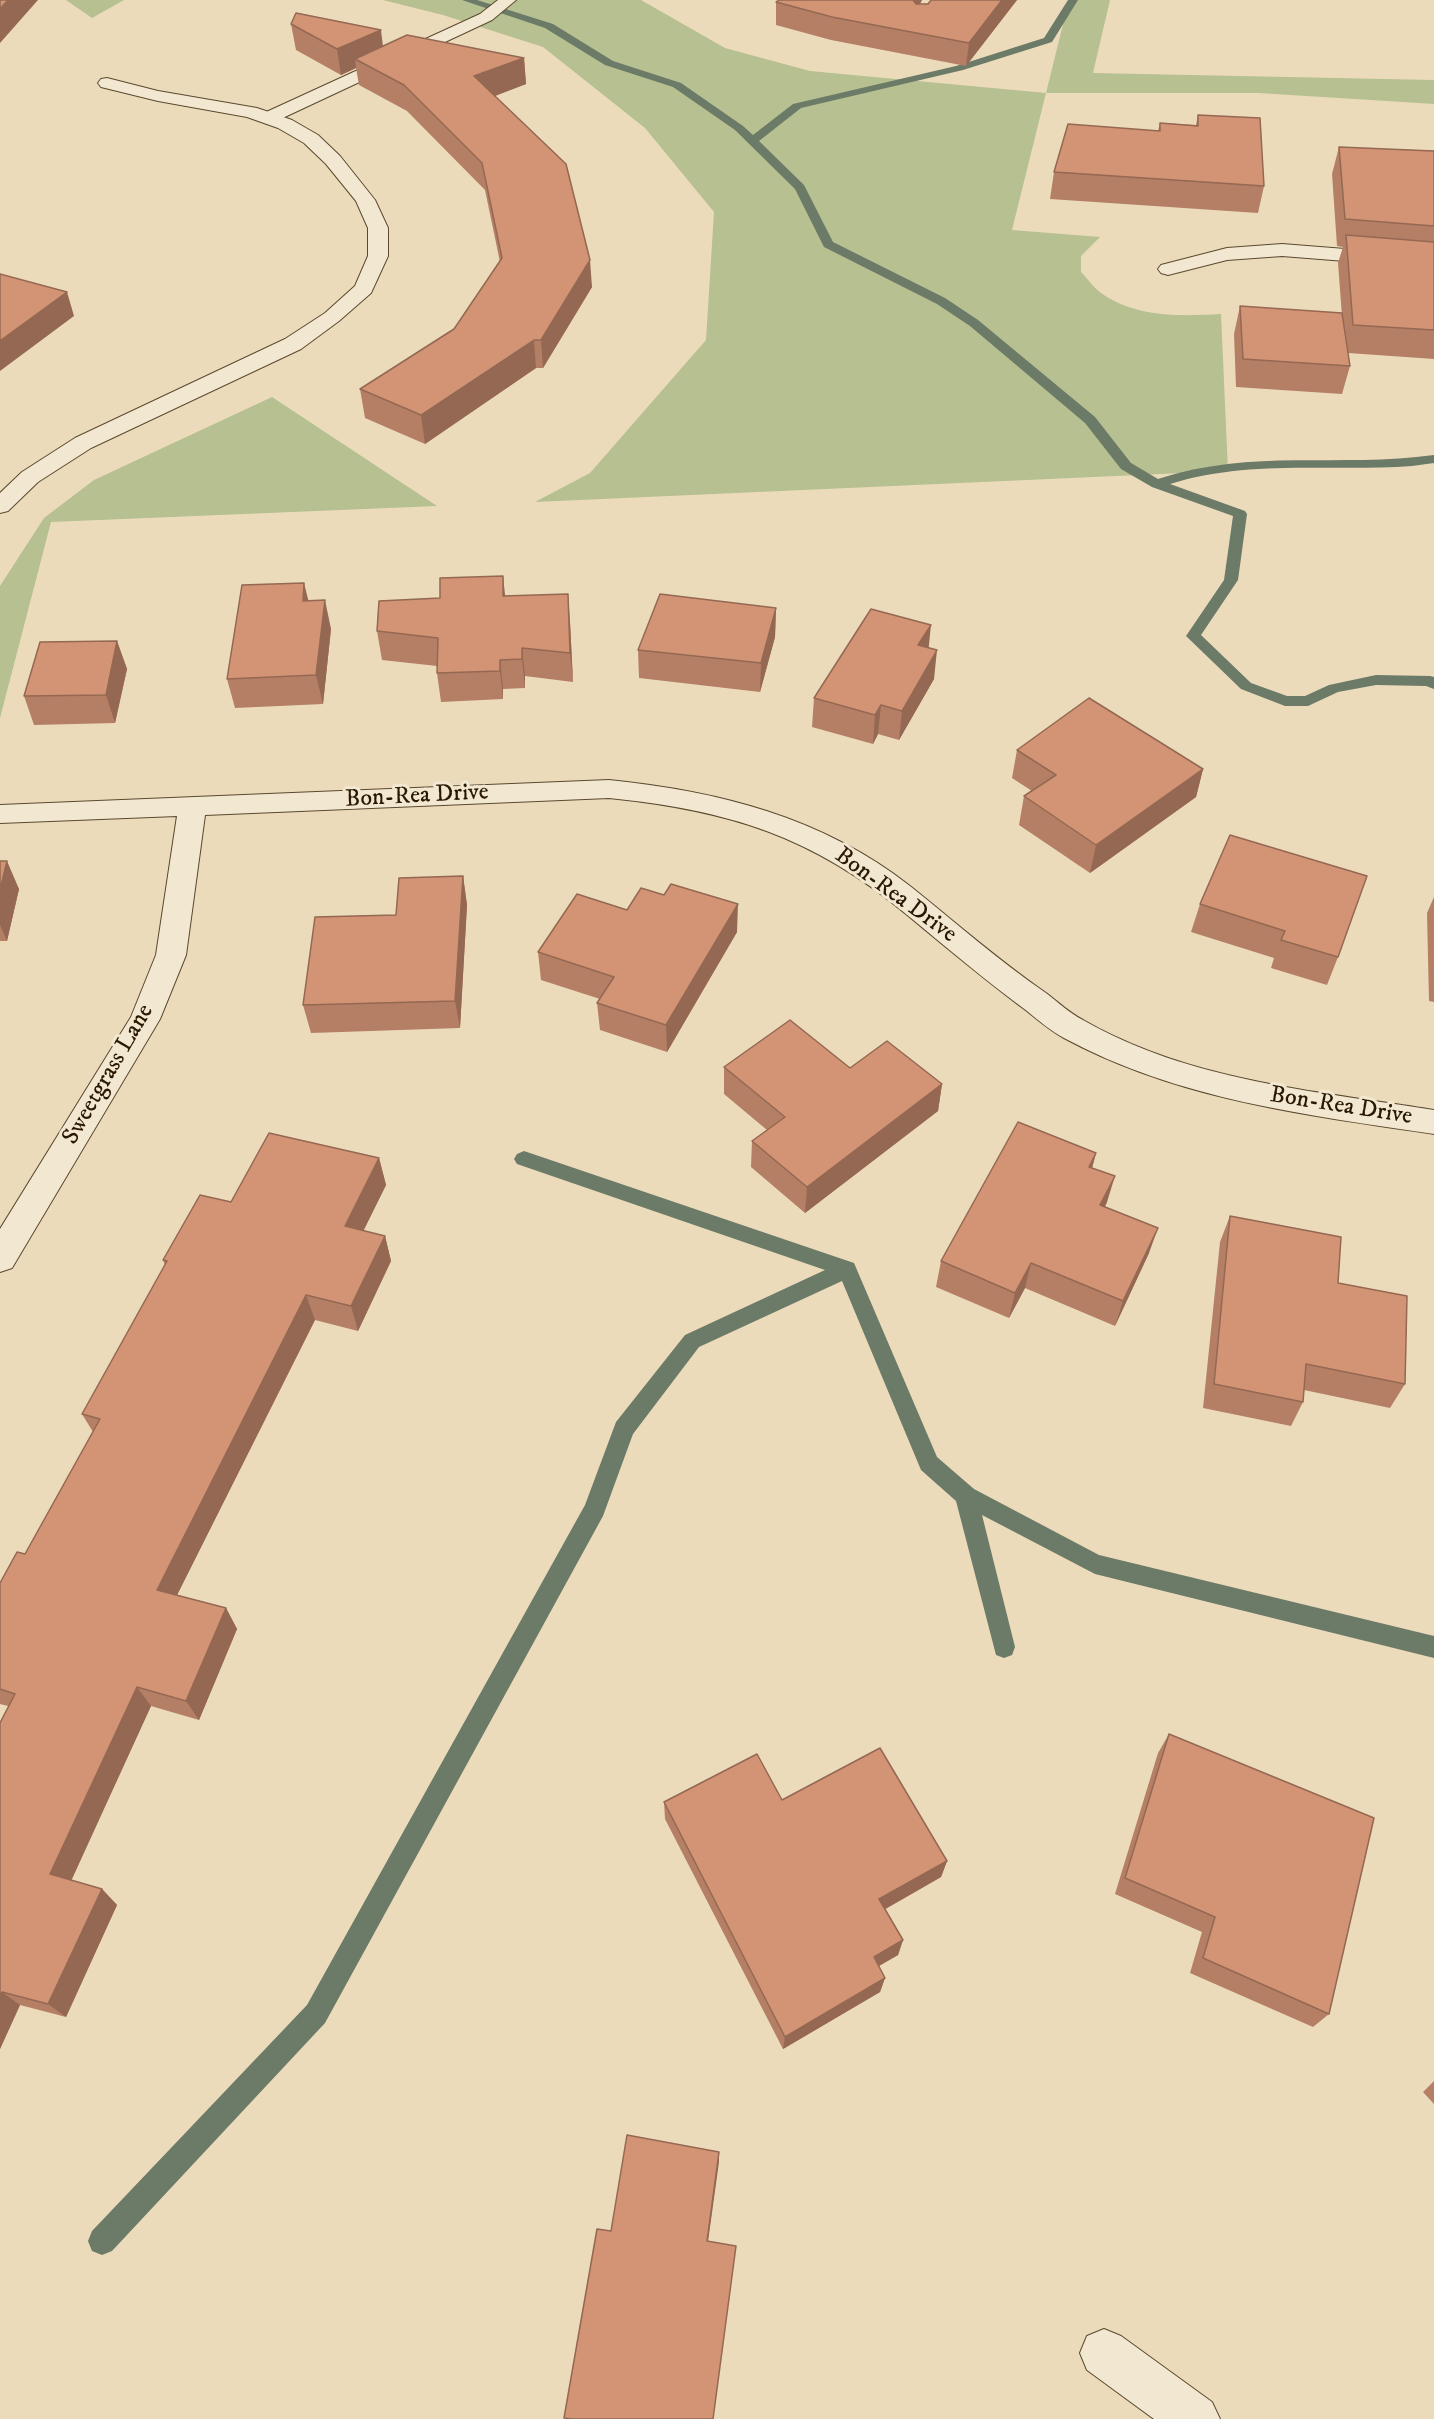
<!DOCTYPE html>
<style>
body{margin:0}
canvas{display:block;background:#ebdbba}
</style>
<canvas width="1434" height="2419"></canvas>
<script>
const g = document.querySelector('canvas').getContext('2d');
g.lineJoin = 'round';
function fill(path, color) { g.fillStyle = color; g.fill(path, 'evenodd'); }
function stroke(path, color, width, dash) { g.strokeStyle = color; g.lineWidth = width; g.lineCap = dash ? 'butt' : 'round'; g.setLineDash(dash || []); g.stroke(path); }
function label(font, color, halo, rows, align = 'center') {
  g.font = font + ' "IM FELL DW Pica",serif'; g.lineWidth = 6; g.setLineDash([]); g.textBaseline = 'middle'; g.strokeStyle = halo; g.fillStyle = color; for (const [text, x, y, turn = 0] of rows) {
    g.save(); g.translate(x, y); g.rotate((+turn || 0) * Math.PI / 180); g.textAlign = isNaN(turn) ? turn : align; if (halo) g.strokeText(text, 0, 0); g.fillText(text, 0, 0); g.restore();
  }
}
const green = new Path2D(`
 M66,0H124L92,18Z
 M383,0H641L725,48L810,71L1046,93L1069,0H1110L1093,73L1434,80V104L1258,93H1046L1012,230L1100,237L1081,256V272C1088,279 1095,290 1104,295C1139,318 1181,316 1221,314L1228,471L535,502L590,473L706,340L714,212L645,128L543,47L443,15Z
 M272,397L437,506L51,522L0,718V586L44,518L94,480Z`);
const stream = new Path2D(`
 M462,0H477L553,24L613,61L681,83L743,126L753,135L793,104L956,66L1044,38L1068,0H1078L1052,42L963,70L801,108L759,141L804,185L833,242L945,298L978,320L1095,417L1131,463L1158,479C1253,448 1339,468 1434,455V463L1412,466C1331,472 1249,459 1170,484L1245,511L1247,514L1238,580L1201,635L1251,683L1287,696H1305L1329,685L1376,675L1430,676L1434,677V689L1426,686L1376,685L1338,692L1308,706H1285L1241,689L1186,636L1224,580L1233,516L1152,487L1121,469L1085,423L970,326L937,304L824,247L795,189L735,130L673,87L605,65L545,28Z
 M524,1151L854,1263L937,1457L974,1489L1099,1555L1434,1636V1658L1095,1574L982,1515L1015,1647L1012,1655L1004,1658L996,1655L956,1501L921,1470L842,1281L699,1347L633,1434L603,1516L325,2023L112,2251L102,2255L92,2251L88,2241L92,2231L307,2005L585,1505L616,1422L685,1335L825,1270L517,1164L514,1159L517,1154Z`);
const service = new Path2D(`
 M498,0H516L492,20L274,122H262L259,118L262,114L480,14Z`);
const minor = new Path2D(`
 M107,78L158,91L257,108L292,120L318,135L340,156L375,200L388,228V256L371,293L339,321L301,349L91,448L38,482L8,511L0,513V493L22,472L75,438L285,339L325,313L355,286L368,256V228L356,201L326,164L304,143L278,128L247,117L158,101L101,87L98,83L101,79Z
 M1282,244L1434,256V268L1282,256L1227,260L1168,275L1161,273L1158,269L1161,265L1227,248Z
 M609,780C718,791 822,817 910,886C955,922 998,960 1046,993C1058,1002 1069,1013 1083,1020C1189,1081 1315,1091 1434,1110V1134C1307,1115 1179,1100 1064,1038C1051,1031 1039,1021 1027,1011C985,980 946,947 906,914C813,836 728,810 609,798L205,815L186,955L160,1019L12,1268L0,1272V1229L131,1017L156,955L177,816L0,823V805Z
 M1104,2329L1121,2336L1212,2402L1220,2419H1154L1087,2370L1080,2353L1087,2336Z`);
const wall = new Path2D(`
 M922,0L920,4L1017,0L966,66L831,40L776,25V2Z
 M291,24L383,46L524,58L526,84L494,96L592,287L543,368H536L425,444L365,418L360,389L454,329L500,262L485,190L407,111L359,85L356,68L341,75L296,50Z
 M1198,115L1264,186L1258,213L1050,199L1054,172L1158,131L1160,123L1196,125Z
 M1339,147L1434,151V359L1348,353L1350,366L1342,394L1236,387L1234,334L1240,306L1342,316L1338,263L1343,247L1337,246L1332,174Z
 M505,596L570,622L573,682L525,676V688L503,689V699L441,702L437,673V666L382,660L377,631Z
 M308,601L331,629L323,704L235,708L227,679Z
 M776,608L775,637L760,692L639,678L638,650Z
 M117,641L127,669L115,723L34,725L24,696Z
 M928,648L934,679L899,740L878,734L873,744L812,727L814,698Z
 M1017,750L1203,769L1196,797L1090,873L1019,825L1024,796L1032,791L1012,778Z
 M1230,835L1338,957L1327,985L1271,968L1274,958L1191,932L1200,904Z
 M0,861L19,889L7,941H0Z
 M463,876L467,905L460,1028L311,1033L303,1005Z
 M1434,897V1002L1429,1001L1427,913Z
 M627,910L737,932L667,1052L600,1030L597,1003L600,999L541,980L538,952Z
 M724,1067L850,1068L942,1084L938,1111L805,1213L751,1167L752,1141L767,1130L724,1094Z
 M1096,1153L1092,1168L1107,1202L1105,1207L1149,1253L1115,1326L1025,1288L1009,1318L936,1287L941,1261Z
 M379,1158L386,1185L363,1231L385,1236L391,1261L358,1331L315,1320L177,1595L226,1608L237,1629L199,1720L151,1706L71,1880L102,1889L117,1905L66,2017L20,2005L0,2049L8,1706L0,1704V1583L25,1554L93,1432L82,1414L165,1265L163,1260L231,1202Z
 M1230,1216L1338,1283L1405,1384L1390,1408L1304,1390L1303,1402L1291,1426L1203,1408L1220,1242Z
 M1169,1734L1329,2014L1313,2027L1190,1973L1202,1932L1115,1894L1158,1753Z
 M782,1800L947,1861L941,1877L885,1909L903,1940L898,1955L879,1966L885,1978L880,1992L783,2049L665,1819L664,1802Z
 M1434,2081V2104L1423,2092Z`);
const shadedWall = new Path2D(`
 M8,0H38L0,43V9Z
 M912,0H922L910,21Z
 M1002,0H1017L966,66L969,43Z
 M381,30L384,55L355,59L356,68L341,75L337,49Z
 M524,58L526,84L477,103L474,76Z
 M590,260L592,287L543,368L541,340Z
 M67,292L74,316L0,371V341Z
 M534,340L536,368L425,444L421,415Z
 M503,576L506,604L503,596Z
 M304,583L311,611L303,601Z
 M568,594L570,622L573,682L570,653Z
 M325,600L331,629L323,704L316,675Z
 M776,608L775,637L760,692L761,663Z
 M931,625L928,654L918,645Z
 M117,641L127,669L115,723L106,695Z
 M522,648L525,676V688L522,659Z
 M937,650L934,679L899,740L902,711Z
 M500,660L503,689V699L500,671Z
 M881,705L878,734L873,744L875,715Z
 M1203,769L1196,797L1090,873L1096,845Z
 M7,861L19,889L7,941L0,925V890Z
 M463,876L467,905L460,1028L455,1001Z
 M738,904L737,932L667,1052L666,1025Z
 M942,1084L938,1111L805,1213L807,1187Z
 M1096,1153L1089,1179V1167Z
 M379,1158L386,1185L353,1252L345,1226Z
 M1115,1176L1107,1202L1092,1231L1100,1205Z
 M1158,1228L1149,1253L1115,1326L1123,1301Z
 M385,1236L391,1261L358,1331L351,1306Z
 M1031,1263L1025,1288L1009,1318L1015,1293Z
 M306,1295L315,1320L169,1611L157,1590Z
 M226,1608L237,1629L199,1720L186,1701Z
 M137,1687L151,1706L67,1890L50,1874Z
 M947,1861L941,1877L875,1915L879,1899Z
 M102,1889L117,1905L66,2017L48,2004Z
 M903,1940L898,1955L870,1971L874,1957Z
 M885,1978L880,1992L783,2049L785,2037Z
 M2,1992L20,2005L0,2049V1996Z
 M719,2152V2162L707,2249V2241Z`);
const building = new Path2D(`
 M0,0H8L0,9Z
 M779,0H913L916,4H928L931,0H1002L969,43L832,17L776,2Z
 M296,13L381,30L337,49L291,24Z
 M407,35L524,58L474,76L566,164L590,260L541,340H534L421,415L360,389L454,329L502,258L482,163L404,85L355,59Z
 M1198,115L1260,118L1264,186L1054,172L1068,124L1160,131V123L1198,126Z
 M1339,147L1434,151V226L1345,219Z
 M1346,235L1434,242V330L1353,325Z
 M0,274L67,292L0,341Z
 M1240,306L1342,313L1350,366L1243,359Z
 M503,576V596L568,594L570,653L522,648V659L500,660V671L437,673L438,638L377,631L379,601L440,598V578Z
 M304,583L303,601L325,600L316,675L227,679L242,585Z
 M660,594L776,608L761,663L638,650Z
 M871,609L931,625L918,645L937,650L902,711L881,705L875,715L814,698Z
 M117,641L106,695L24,696L40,642Z
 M1089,698L1203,769L1096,845L1024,796L1056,775L1017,750Z
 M1230,835L1367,876L1338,957L1281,940L1285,931L1200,904Z
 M0,861H7L0,890Z
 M463,876L455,1001L303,1005L315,917L396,915L399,878Z
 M671,884L738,904L666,1025L597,1003L614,977L538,952L577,894L627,910L641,888L664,895Z
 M790,1020L850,1068L887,1041L942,1084L807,1187L752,1141L785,1117L724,1067Z
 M1018,1122L1096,1153L1089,1167L1115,1176L1100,1205L1158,1228L1123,1301L1031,1263L1015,1293L941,1261Z
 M269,1133L379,1158L345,1226L385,1236L351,1306L306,1295L157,1590L226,1608L186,1701L137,1687L50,1874L102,1889L48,2004L2,1992L0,1996V1723L15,1694L0,1689V1583L17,1552L25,1554L100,1419L82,1414L167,1261L163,1260L200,1195L231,1202Z
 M1230,1216L1341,1237L1338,1283L1407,1296L1405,1384L1306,1364L1303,1402L1214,1384Z
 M1169,1734L1374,1818L1329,2014L1203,1958L1215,1917L1125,1878Z
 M880,1748L947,1861L879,1899L903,1940L874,1957L885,1978L785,2037L664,1802L757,1754L782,1800Z
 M627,2135L719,2152L707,2241L736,2246L713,2419H571L564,2418L597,2229L611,2231Z`);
const streetNames = [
 ["Bon-Rea Drive",417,797,-3],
 ["Bon-Rea Drive",895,896,36],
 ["Sweetgrass Lane",109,1075,-60],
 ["Bon-Rea Drive",1341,1107,9]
];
fill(green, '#b7c090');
fill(stream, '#6c7a68');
stroke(service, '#5a492e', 2);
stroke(minor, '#5a492e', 2);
fill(service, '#f2e8d2');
fill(minor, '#f2e8d2');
fill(wall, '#b57f65');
fill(shadedWall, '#946852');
fill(building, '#d39475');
stroke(building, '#946852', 1.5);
label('24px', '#2a1800', '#f2e8d2', streetNames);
</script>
